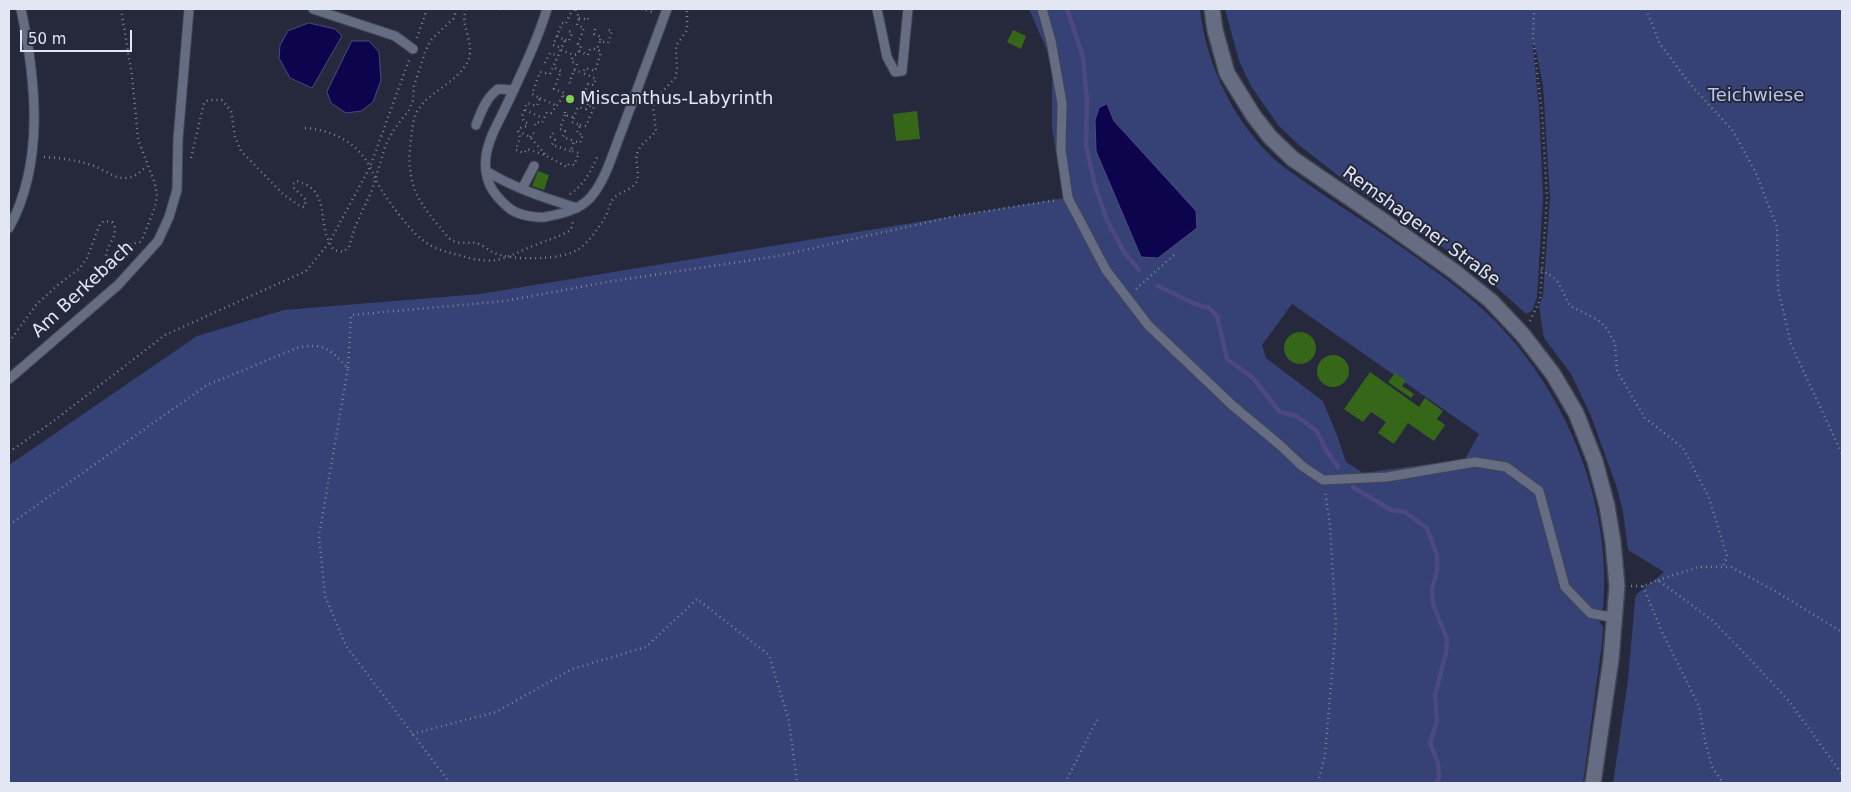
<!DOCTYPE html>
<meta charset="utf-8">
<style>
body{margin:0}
#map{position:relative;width:1851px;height:792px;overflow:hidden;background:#25293b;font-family:"DejaVu Sans",sans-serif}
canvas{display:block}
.frame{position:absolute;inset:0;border:10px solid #e3e7f3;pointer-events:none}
.scale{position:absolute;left:20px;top:30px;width:112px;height:22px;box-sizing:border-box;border:2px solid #e3e7f3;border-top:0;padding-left:6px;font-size:15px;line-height:18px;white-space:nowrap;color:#e3e7f3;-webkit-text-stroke:4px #25293b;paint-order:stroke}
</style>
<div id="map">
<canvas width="1851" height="792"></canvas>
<div class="frame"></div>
<div class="scale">50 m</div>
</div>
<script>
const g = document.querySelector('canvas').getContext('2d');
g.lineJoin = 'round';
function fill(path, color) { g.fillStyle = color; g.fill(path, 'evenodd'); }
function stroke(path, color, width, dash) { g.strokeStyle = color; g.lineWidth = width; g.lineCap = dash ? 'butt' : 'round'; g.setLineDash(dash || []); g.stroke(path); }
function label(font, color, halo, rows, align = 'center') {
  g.font = font + ' "DejaVu Sans",sans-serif'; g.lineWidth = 4; g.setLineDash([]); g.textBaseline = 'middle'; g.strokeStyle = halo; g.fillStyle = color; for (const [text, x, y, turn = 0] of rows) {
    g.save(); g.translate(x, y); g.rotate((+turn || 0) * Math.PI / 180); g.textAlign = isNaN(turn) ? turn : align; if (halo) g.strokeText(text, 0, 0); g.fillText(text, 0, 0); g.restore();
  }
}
const green = new Path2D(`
 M1029,9H1200C1206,63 1231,116 1270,155C1281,166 1296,175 1309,185C1345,210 1382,232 1417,258C1444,277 1471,297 1494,320C1567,393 1613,506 1603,609L1598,613V619L1603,627L1602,643L1583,783H9V465L197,336L284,310L480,294L1064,198L1052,128V62ZM1107,105L1114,121L1141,256L1096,151ZM1292,304L1479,434L1465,459L1363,473L1346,462L1337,435L1323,401L1266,358L1262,345Z
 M1225,9H1842V783H1613L1628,680L1635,600L1636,595L1664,572L1628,550L1623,512L1617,488L1591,416L1571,374L1544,338L1539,307L1543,295L1550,198L1543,85L1536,51L1532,40L1539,107L1543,197L1537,297L1532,311L1526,314L1482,274L1345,181L1299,145L1278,125L1251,86L1239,61Z`);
const water = new Path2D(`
 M309,23L335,29L342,36L312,88L290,78L279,58L280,45L288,31Z
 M352,41H369L379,52L381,80L373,102L361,111L346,113L331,103L327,92Z
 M1107,104L1114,121L1196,211L1197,228L1158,258L1141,257L1096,151L1095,120L1099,108Z`);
const stream = new Path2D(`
 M1067,9L1083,57L1087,101L1086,145L1095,186L1107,220L1124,252L1139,270
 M1158,286L1195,304L1209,308L1217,316L1227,359L1252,377L1280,412L1296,416L1317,431L1326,450L1338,467
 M1353,487L1391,510L1405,512L1427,528L1437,555V571L1432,589L1433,604L1447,639L1446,653L1435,695L1437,721L1430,743L1438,763L1439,778L1436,783`);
const building = new Path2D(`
 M1013,30L1026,36L1021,49L1007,42Z
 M917,111L920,139L896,141L893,114Z
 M538,171L549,175L544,190L532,186Z
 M1284 348a16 16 0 1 1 32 0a16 16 0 1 1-32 0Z
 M1317 371a16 16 0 1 1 32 0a16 16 0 1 1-32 0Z
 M1370,372L1419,407L1425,398L1443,411L1437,419L1445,425L1434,441L1408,423L1394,444L1378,433L1386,422L1371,412L1363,422L1344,409Z
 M1395,373L1406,381L1402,386L1414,394L1411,398L1388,382Z`);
const path = new Path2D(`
 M121,9L132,76L138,139L155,184L157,196L155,207L142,240
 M466,9C459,27 477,44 467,63C456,83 430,91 418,110C413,118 412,129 411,139C406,176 413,196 438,225C443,230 447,238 453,241C460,244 468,242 476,243C481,244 487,249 492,252C510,261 564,261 580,248C589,242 600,226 606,216C609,210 609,204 613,199C619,192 629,191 635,184C642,175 633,161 638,151C641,143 651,138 656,131L653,106L656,99L675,78L677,70L676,46L687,30V9
 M499,9H511
 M641,9L653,12
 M1646,9L1660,44L1690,84L1733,131L1755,171L1777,227L1778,288L1791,344L1842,454
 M579,18L588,20V18
 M595,29L594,34L601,37L600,41
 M557,36L553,45L562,48
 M417,38L427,9
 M565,40L569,41L572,33L569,31
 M561,50L574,55L578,54L581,46L578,44L584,28L577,25L579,18L576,10
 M579,51L588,55L590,49H597L600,41L608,43L612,31L605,29
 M545,63L550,53L558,56
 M574,70L583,73
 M570,83L569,82L577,64L571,61L574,55
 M563,96L572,100L571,104
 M540,98L557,106
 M525,110L543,118
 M565,112V115L573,117
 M565,115L560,129L565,131L563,137L574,141
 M535,125L536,122L542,123L547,112L551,113L559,103L564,93L554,89L561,71L553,67
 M580,125L586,126L594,107L588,105
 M305,128C332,130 357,142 370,167C374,175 377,183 382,191C393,207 413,236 430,245C440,251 451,253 462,256C472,259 486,262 496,260C511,257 522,250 535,245C548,240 559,237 571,230L573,221
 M518,131L520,137L516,150L524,153L527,149L545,155L567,167L569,164L574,165L579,153L571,151L574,141L580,143L583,135L577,133L580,125L572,122L578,107L586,109L591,95L585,92L588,84L594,85L596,79L583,73L585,68L595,71L601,52L597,49
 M553,133L550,137L555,140L552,145L571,151
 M530,137L533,133L536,135
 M545,154L530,137L518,131L520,128L527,126V123L524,122L522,116L527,103L537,106L540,98L532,94L540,72L550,74L565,40L557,36L562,23L566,24L570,14L575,9
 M44,157C61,158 78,160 94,166C105,170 114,179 127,178C136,177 141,171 147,166
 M191,158L204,103L208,100H222L231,111L235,137L241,151L284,195L300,206L304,207L306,200L294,188L293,184L297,181C334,192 314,224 334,250L343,252L349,247L355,227L372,190L386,144L393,131L409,110L413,100L414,86L425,52L431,40L453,19L457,9
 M570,194C585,184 591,171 598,155
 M1541,270L1553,277L1558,282L1570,306L1598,320L1607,329L1615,343L1617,371L1645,418L1683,448L1709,498L1727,556L1723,567
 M1136,289L1174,255
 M1530,321L1540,300L1547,198L1542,113L1533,39L1534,9
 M9,342L36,305L59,284L80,268L87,258L100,224L104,221L112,222C121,234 107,243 106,256L110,258C124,255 125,243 141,242
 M348,368L351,315L505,301L607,282L778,256L955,216L1057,200
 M9,452L51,423L165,335L306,271L329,243L370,167L409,60
 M9,525L207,385L297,348C324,342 329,349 348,368L319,536L325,596L346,646L450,783
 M1658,580L1699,567H1731L1775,591L1842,632
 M1631,586H1643L1658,580L1713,621L1746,655L1788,700L1842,774
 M1643,586L1662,632L1699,706L1705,741L1712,767L1723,783
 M412,734L496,712L572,669L646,647L697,599L769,655L789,721L797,783
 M1065,783L1098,718
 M1318,783L1325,755L1336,625L1330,525L1325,491`);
const service = new Path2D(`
 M313,9L395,36L413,49
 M547,9C537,41 523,70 509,100C501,118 489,136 486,156C483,179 492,194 509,208C517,215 535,218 545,217C561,214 579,210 590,198C606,180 613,152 622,130C637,89 652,49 667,9
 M877,9L887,57L895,72L902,71L908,9
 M1042,9L1051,41L1062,103L1061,150L1068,198L1106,270L1148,325L1232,405L1281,446L1302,466L1323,480L1387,477L1475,462L1506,467L1539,491L1565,587L1590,613L1615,618
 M476,125C481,112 486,98 498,89L514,90
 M486,171C514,188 545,198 577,208
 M522,189L534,166
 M9,228C45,162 36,80 21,9
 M9,379L118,285L158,241L169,217L177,190L178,139L189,9`);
const secondary = new Path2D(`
 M1212,9L1215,30L1227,73L1253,115L1270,137L1293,159L1382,220L1455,272L1491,301L1523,335L1553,374L1576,413L1595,461L1607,506L1613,542L1617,586L1611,659L1593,783`);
const markers = [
 [570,99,5,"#7fd052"]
];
const parkNames = [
 ["Teichwiese",1756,96]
];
const poiNames = [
 ["Miscanthus-Labyrinth",580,99]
];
const streetNames = [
 ["Remshagener Straße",1421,227,36],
 ["Am Berkebach",83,290,-43]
];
fill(green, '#364176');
fill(water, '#0c054e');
stroke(water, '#4c4980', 1);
stroke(stream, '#4c4980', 4.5);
fill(building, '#366718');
stroke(service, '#414554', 11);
stroke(secondary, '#414554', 18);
stroke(path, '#7f8392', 2.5, [1, 4]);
stroke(service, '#666c81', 9);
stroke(secondary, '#666c81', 15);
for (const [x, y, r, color] of markers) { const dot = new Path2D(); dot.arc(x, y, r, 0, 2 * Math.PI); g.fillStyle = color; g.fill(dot); stroke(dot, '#25293b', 2); }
label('18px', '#b9c5ef', '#25293b', parkNames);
label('18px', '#e3e7f3', '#25293b', poiNames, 'left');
label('18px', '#e3e7f3', '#25293b', streetNames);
</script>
